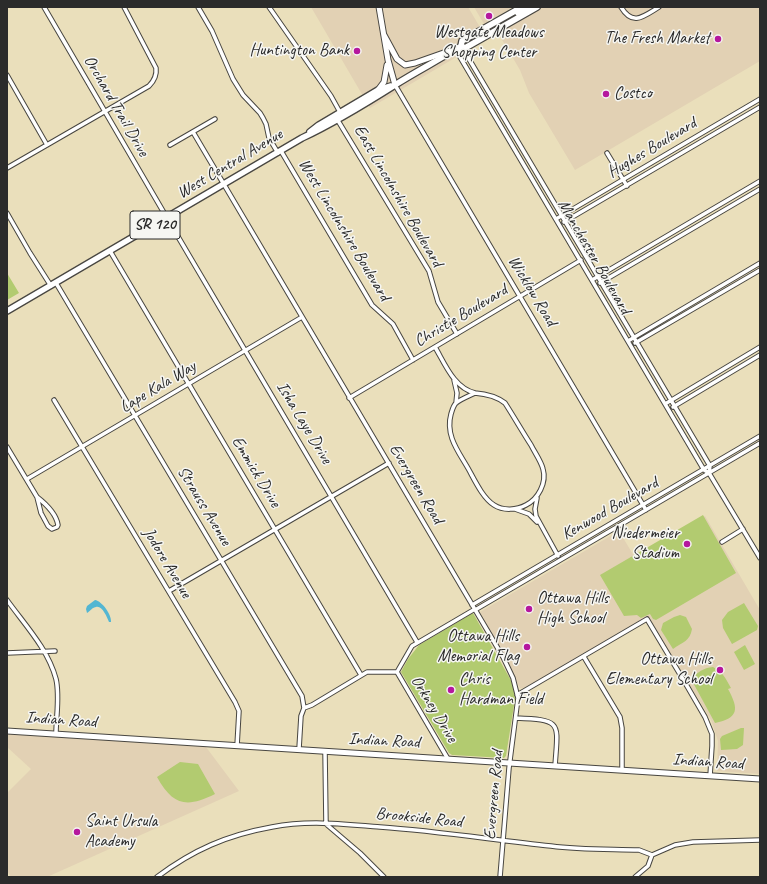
<!DOCTYPE html>
<style>
body{margin:0}
#map{position:relative;width:767px;height:884px;overflow:hidden;background:#eadfbb;font-family:Caveat,sans-serif}
canvas{display:block}
.frame{position:absolute;inset:0;border:8px solid #2b2b2b;pointer-events:none}
</style>
<div id="map">
<canvas width="767" height="884"></canvas>
<div class="frame"></div>
</div>
<script>
const g = document.querySelector('canvas').getContext('2d');
g.lineJoin = 'round';
function fill(path, color) { g.fillStyle = color; g.fill(path, 'evenodd'); }
function stroke(path, color, width, dash) { g.strokeStyle = color; g.lineWidth = width; g.lineCap = dash ? 'butt' : 'round'; g.setLineDash(dash || []); g.stroke(path); }
function label(font, color, halo, rows, align = 'center') {
  g.font = font + ' Caveat,sans-serif'; g.lineWidth = 3; g.setLineDash([]); g.textBaseline = 'middle'; g.strokeStyle = halo; g.fillStyle = color; for (const [text, x, y, turn = 0] of rows) {
    g.save(); g.translate(x, y); g.rotate((+turn || 0) * Math.PI / 180); g.textAlign = isNaN(turn) ? turn : align; if (halo) g.strokeText(text, 0, 0); g.fillText(text, 0, 0); g.restore();
  }
}
const built = new Path2D(`
 M311,7H468L487,39L370,108Z
 M474,7H513L484,24Z
 M543,7H759L760,61L575,170L529,93L520,70L498,33Z
 M705,516L760,610V774L717,771L718,741L711,720L650,619H647L524,688H520L480,612L619,531L634,556Z
 M7,734L206,747L239,791L47,877H11L7,871V793L31,769L7,747Z`);
const green = new Path2D(`
 M7,273L19,293L7,300Z
 M703,515L736,573L656,620L653,619L650,614L641,618L637,615L624,616L600,575Z
 M744,603L758,626L757,630L732,644L723,628L722,620L728,612Z
 M473,613L513,684L515,699L506,756L504,758L452,755L449,753L401,672L408,659L419,645Z
 M680,615L686,617L692,629C690,641 683,642 673,649L661,630L663,623L674,617Z
 M745,645L755,664L744,670L734,652Z
 M713,667C723,672 726,679 731,688L728,689C739,709 739,718 715,723L691,679C698,672 703,668 713,667Z
 M741,728H744L743,745L737,749L721,750L720,739L722,736Z
 M180,762L198,764L215,794C187,808 173,806 157,777Z`);
const water = new Path2D(`
 M95,600C102,601 112,615 111,622H109C107,617 102,605 96,607C93,607 90,611 87,613L86,609L87,606Z`);
const street = new Path2D(`
 M44,7L167,218
 M198,7L212,31L233,79L243,95L260,113L263,118L266,124L269,138L278,153
 M269,7L331,96L341,114
 M621,7C633,27 644,16 659,7
 M460,50V57L704,470L709,473
 M461,52L466,54L710,466L709,473L760,558
 M7,75L47,145
 M395,85L646,510
 M337,119L429,271L438,302L457,334
 M193,132L503,657L513,678L518,698L509,768L500,877
 M170,145L215,119
 M281,151L372,305L393,324L413,360
 M607,153L627,186
 M7,168L149,86C154,81 157,76 156,68L124,7
 M7,213L30,253L51,286
 M167,218L417,642
 M556,219L760,99
 M564,222L760,107
 M110,251L361,675
 M592,280L760,181
 M56,283L302,696L304,708L301,716L299,749
 M600,283L760,189
 M628,341L760,263
 M635,343L760,270
 M435,347C445,364 454,388 475,393
 M454,380L457,393L456,403
 M475,393C487,394 496,396 505,403C514,417 522,431 531,445C535,453 541,461 543,469C547,483 538,499 526,505C517,510 503,511 494,505C483,498 475,481 469,470C459,452 445,436 451,414C452,411 453,406 456,403C461,399 469,396 475,393Z
 M349,398L581,260
 M54,400L235,702L239,711L237,746
 M665,404L760,347
 M673,407L760,355
 M7,447L37,497L41,513L48,526L52,529L57,527L58,525C56,513 46,504 37,497
 M27,479L302,317
 M537,498L535,509L536,516L558,556
 M515,509L529,514L537,522
 M722,542L743,529
 M169,591L389,463
 M7,600C25,625 48,649 56,679C60,696 56,717 56,734
 M472,605L760,436
 M475,610L760,443
 M7,653L55,651
 M584,657L620,717L622,728V770
 M397,672L412,646L475,609
 M397,672L448,759
 M517,695L647,619L687,686L705,717L712,734V746L710,776
 M304,708L312,705L367,672H397
 M516,718C563,720 558,722 555,766
 M325,751L326,824L360,853L384,877
 M157,877C193,850 227,835 272,827C307,820 345,824 380,827C438,831 494,840 551,846C580,850 610,849 639,850L652,855L675,845L693,842L760,840
 M635,877L648,866L652,855`);
const secondary = new Path2D(`
 M379,7L388,60L395,85
 M384,35L397,59L405,65L415,63L452,50
 M378,90L384,82L387,65
 M7,731L760,779`);
const primary = new Path2D(`
 M518,13L528,7
 M461,46L465,48L537,7
 M310,132L319,125L378,90L391,86
 M7,311L302,138C334,123 365,104 395,85C417,71 439,60 461,46L462,41L522,7`);
const markers = [
 [489,16,4,"#b5179e"],
 [718,39,4,"#b5179e"],
 [357,51,4,"#b5179e"],
 [606,94,4,"#b5179e"],
 [687,544,4,"#b5179e"],
 [529,609,4,"#b5179e"],
 [527,647,4,"#b5179e"],
 [720,670,4,"#b5179e"],
 [451,690,4,"#b5179e"],
 [77,832,4,"#b5179e"]
];
const shields = [
 [155,225,50]
];
const shieldNames = [
 ["SR 120",155,225]
];
const poiNames = [
 ["Westgate Meadows",489,33,"center"],
 ["Shopping Center",489,53,"center"],
 ["The Fresh Market",710,39],
 ["Huntington Bank",349,51],
 ["Costco",614,94,"left"],
 ["Niedermeier",679,534],
 ["Stadium",679,554],
 ["Ottawa Hills",537,599,"left"],
 ["High School",537,619,"left"],
 ["Ottawa Hills",519,637],
 ["Memorial Flag",519,657],
 ["Ottawa Hills",712,660],
 ["Elementary School",712,680],
 ["Chris",459,680,"left"],
 ["Hardman Field",459,700,"left"],
 ["Saint Ursula",85,822,"left"],
 ["Academy",85,842,"left"]
];
const streetNames = [
 ["Orchard Trail Drive",116,106,60],
 ["Hughes Boulevard",652,148,-31],
 ["West Central Avenue",230,164,-31],
 ["East Lincolnshire Boulevard",398,196,60],
 ["West Lincolnshire Boulevard",344,230,59],
 ["Manchester Boulevard",594,257,60],
 ["Wicklow Road",532,291,59],
 ["Christie Boulevard",461,316,-31],
 ["Lape Kala Way",158,387,-31],
 ["Isha Laye Drive",304,423,59],
 ["Emmick Drive",256,472,59],
 ["Evergreen Road",416,484,59],
 ["Strauss Avenue",204,506,59],
 ["Kenwood Boulevard",610,509,-30],
 ["Jodore Avenue",167,563,59],
 ["Orkney Drive",434,709,59],
 ["Indian Road",61,720,4],
 ["Indian Road",384,741,3],
 ["Indian Road",708,762,4],
 ["Evergreen Road",494,795,-85],
 ["Brookside Road",419,818,6]
];
fill(built, '#e2d1b4');
fill(green, '#b2cb70');
fill(water, '#53b6d2');
stroke(street, '#484641', 5.5);
stroke(secondary, '#484641', 7);
stroke(primary, '#484641', 8);
stroke(street, '#fff', 3.5);
stroke(secondary, '#fff', 5);
stroke(primary, '#fff', 5.5);
for (const [x, y, r, color] of markers) { const dot = new Path2D(); dot.arc(x, y, r, 0, 2 * Math.PI); g.fillStyle = color; g.fill(dot); stroke(dot, '#f6f6f2', 1.5); }
for (const [x, y, w] of shields) { const box = new Path2D(); box.roundRect(x - w / 2, y - 14, w, 28, 3); g.fillStyle = '#f6f6f2'; g.fill(box); stroke(box, '#2b2b2b', 1); }
label('bold 16px', '#2b2b2b', null, shieldNames);
label('17px', '#2b2b2b', '#f6f6f2', poiNames, 'right');
label('17px', '#2b2b2b', '#f6f6f2', streetNames);
</script>
